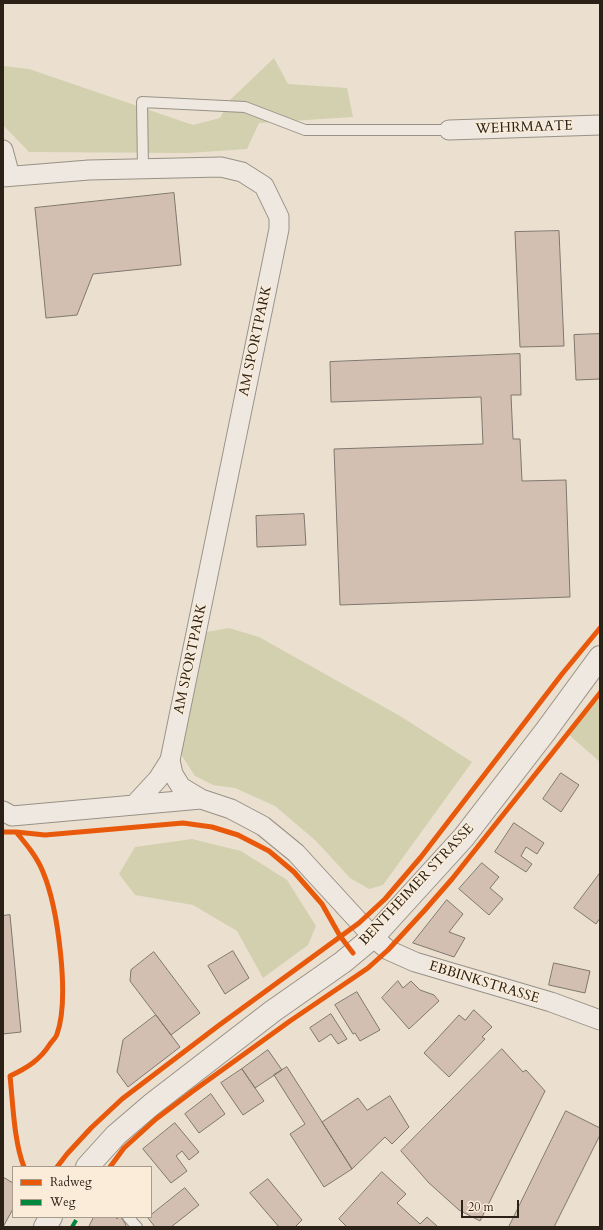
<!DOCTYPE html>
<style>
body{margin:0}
#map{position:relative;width:603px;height:1230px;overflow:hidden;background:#ebe0cf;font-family:Cardo,serif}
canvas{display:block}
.frame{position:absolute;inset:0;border:4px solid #2b2117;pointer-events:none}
.legend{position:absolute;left:12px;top:1166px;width:140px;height:52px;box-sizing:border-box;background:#faecd8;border:1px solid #a79b8b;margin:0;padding:5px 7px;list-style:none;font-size:12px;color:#2b2117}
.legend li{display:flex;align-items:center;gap:8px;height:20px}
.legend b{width:20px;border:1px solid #a79b8b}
.scale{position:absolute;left:461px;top:1200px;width:58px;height:18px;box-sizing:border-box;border:2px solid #2b2117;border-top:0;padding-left:5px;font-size:12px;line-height:14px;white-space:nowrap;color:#2b2117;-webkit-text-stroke:3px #faecd8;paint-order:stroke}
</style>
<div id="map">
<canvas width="603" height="1230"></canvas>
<div class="frame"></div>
<ul class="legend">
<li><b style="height:5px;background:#e8590c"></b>Radweg</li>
<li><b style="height:5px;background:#00873e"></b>Weg</li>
</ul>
<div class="scale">20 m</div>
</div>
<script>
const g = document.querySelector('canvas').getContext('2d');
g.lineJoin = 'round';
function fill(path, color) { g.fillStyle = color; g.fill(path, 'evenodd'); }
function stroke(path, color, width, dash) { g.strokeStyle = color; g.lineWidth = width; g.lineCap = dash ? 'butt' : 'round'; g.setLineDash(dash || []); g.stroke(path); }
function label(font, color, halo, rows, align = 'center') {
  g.font = font + ' Cardo,serif'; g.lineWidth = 3; g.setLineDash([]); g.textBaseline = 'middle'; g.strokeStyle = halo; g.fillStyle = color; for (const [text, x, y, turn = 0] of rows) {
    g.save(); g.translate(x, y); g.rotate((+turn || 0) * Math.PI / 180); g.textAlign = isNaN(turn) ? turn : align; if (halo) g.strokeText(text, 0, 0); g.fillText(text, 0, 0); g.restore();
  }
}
const green = new Path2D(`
 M274,58L288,84L347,88L353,117L259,123L247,149L188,153L29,152L3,125V66L29,69L193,125L220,118L231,99Z
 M229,628L259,637L400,716L472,762L383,885L369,889L350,878L316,841L275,806L235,788L213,785L195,776L182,756L180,740L196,634Z
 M600,698V762L568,734Z
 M192,839L241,851L287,880L316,926L308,945L263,978L237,931L193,905L135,895L119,874L135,847Z`);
const building = new Path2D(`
 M174,193L181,265L93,274L77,315L46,318L35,208Z
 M559,231L564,346L520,347L515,232Z
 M600,334V379L576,380L574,335Z
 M520,354L521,395H511L513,439H520L522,481L566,480L570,597L340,605L334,449L483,444L481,397L331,402L330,362Z
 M304,514L306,545L257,547L256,516Z
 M561,773L579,785L561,812L543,799Z
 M514,823L544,843L537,854L526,847L521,856L532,864L526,872L495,852Z
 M482,863L499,877L490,888L503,899L489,915L459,889Z
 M600,873V918L596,924L574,908Z
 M447,900L463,914L449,932L465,938L454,957L413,943Z
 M10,915L21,1032L3,1034V916Z
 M233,951L249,978L225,994L208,966Z
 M154,952L200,1013L171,1035L130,981L131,970Z
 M554,963L590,971L585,993L549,985Z
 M398,981L403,988L411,981L420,990L434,995L439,1001L409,1029L382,998Z
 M357,992L380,1030L360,1041L355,1033L353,1034L335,1005Z
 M474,1010L492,1027L482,1037L485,1039L449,1077L424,1053L459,1015L465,1020Z
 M331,1014L347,1039L338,1044L331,1034L319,1042L310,1028Z
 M156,1015L180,1047L128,1087L117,1072L123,1040Z
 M502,1049L523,1072L526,1070L545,1091L480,1221L459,1210L429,1183L401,1151Z
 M268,1050L282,1070L255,1088L242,1069Z
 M287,1067L352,1169L324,1187L290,1134L305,1124L274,1075Z
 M242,1069L264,1101L243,1115L221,1083Z
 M211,1094L225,1114L199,1133L185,1114Z
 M390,1096L409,1127L392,1144L385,1137L352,1169L322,1122L358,1098L367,1110Z
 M566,1111L600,1128V1135L554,1227H509Z
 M175,1123L199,1152L189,1160L182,1151L176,1156L187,1171L171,1183L143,1149Z
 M382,1172L406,1194L397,1203L420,1224L427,1217L438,1227H347L339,1219Z
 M3,1177L13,1183V1209L3,1227Z
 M268,1179L302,1220L295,1227H279L250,1193Z
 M185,1188L199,1205L171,1227H155L148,1218L151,1217V1215Z
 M94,1217H116L117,1219L118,1217H121L126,1225L125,1227H89Z`);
const service = new Path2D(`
 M143,169L142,102L245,107L305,130H449
 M128,1217L137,1227`);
const minor = new Path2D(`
 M449,130L600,125
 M3,150L10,176
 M3,177L89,170L221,167L242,172L264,186L279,217V229L170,760L158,779L134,805
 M170,760L173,774L181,787L201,799L231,809L263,826L296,853L373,937L388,950L415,962L551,1002L600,1020
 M3,811L12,816L201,799`);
const tertiary = new Path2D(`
 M87,1167L116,1135L151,1105L273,1011L343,962L373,937L464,837L545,732L600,657
 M45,1227L51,1217`);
const quiet = new Path2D(`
 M72,1227L78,1217`);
const cycleway = new Path2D(`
 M3,832H16C27,845 37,857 43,872C58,908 70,998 57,1034C56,1038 52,1041 50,1044C40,1060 27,1068 10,1076C13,1104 14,1142 24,1167
 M16,832L45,835L183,823L212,827L238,835L269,851L294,872L322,904L340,936L353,953
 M57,1167L67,1154L91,1128L122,1099L218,1026L359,923L385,899L421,857L562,674L600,628
 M110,1167L124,1148L156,1119L193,1091L290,1021L368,968L388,950L424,911L452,879L600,693`);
const streetNames = [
 ["WEHRMAATE",524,128,-2],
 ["AM SPORTPARK",256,341,-78],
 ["AM SPORTPARK",191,659,-78],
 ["BENTHEIMER STRASSE",417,885,-47],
 ["EBBINKSTRASSE",484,983,17]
];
fill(green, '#d2d0af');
fill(building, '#d2bfb1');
stroke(building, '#7e776e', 1);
stroke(service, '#989186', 12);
stroke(minor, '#989186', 21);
stroke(tertiary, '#989186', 24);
stroke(service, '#eee8e0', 10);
stroke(minor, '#eee8e0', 19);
stroke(tertiary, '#eee8e0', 22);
stroke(quiet, '#00873e', 4, [8, 4]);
stroke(cycleway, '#e8590c', 5);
label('14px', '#2b2117', '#faecd8', streetNames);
</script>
